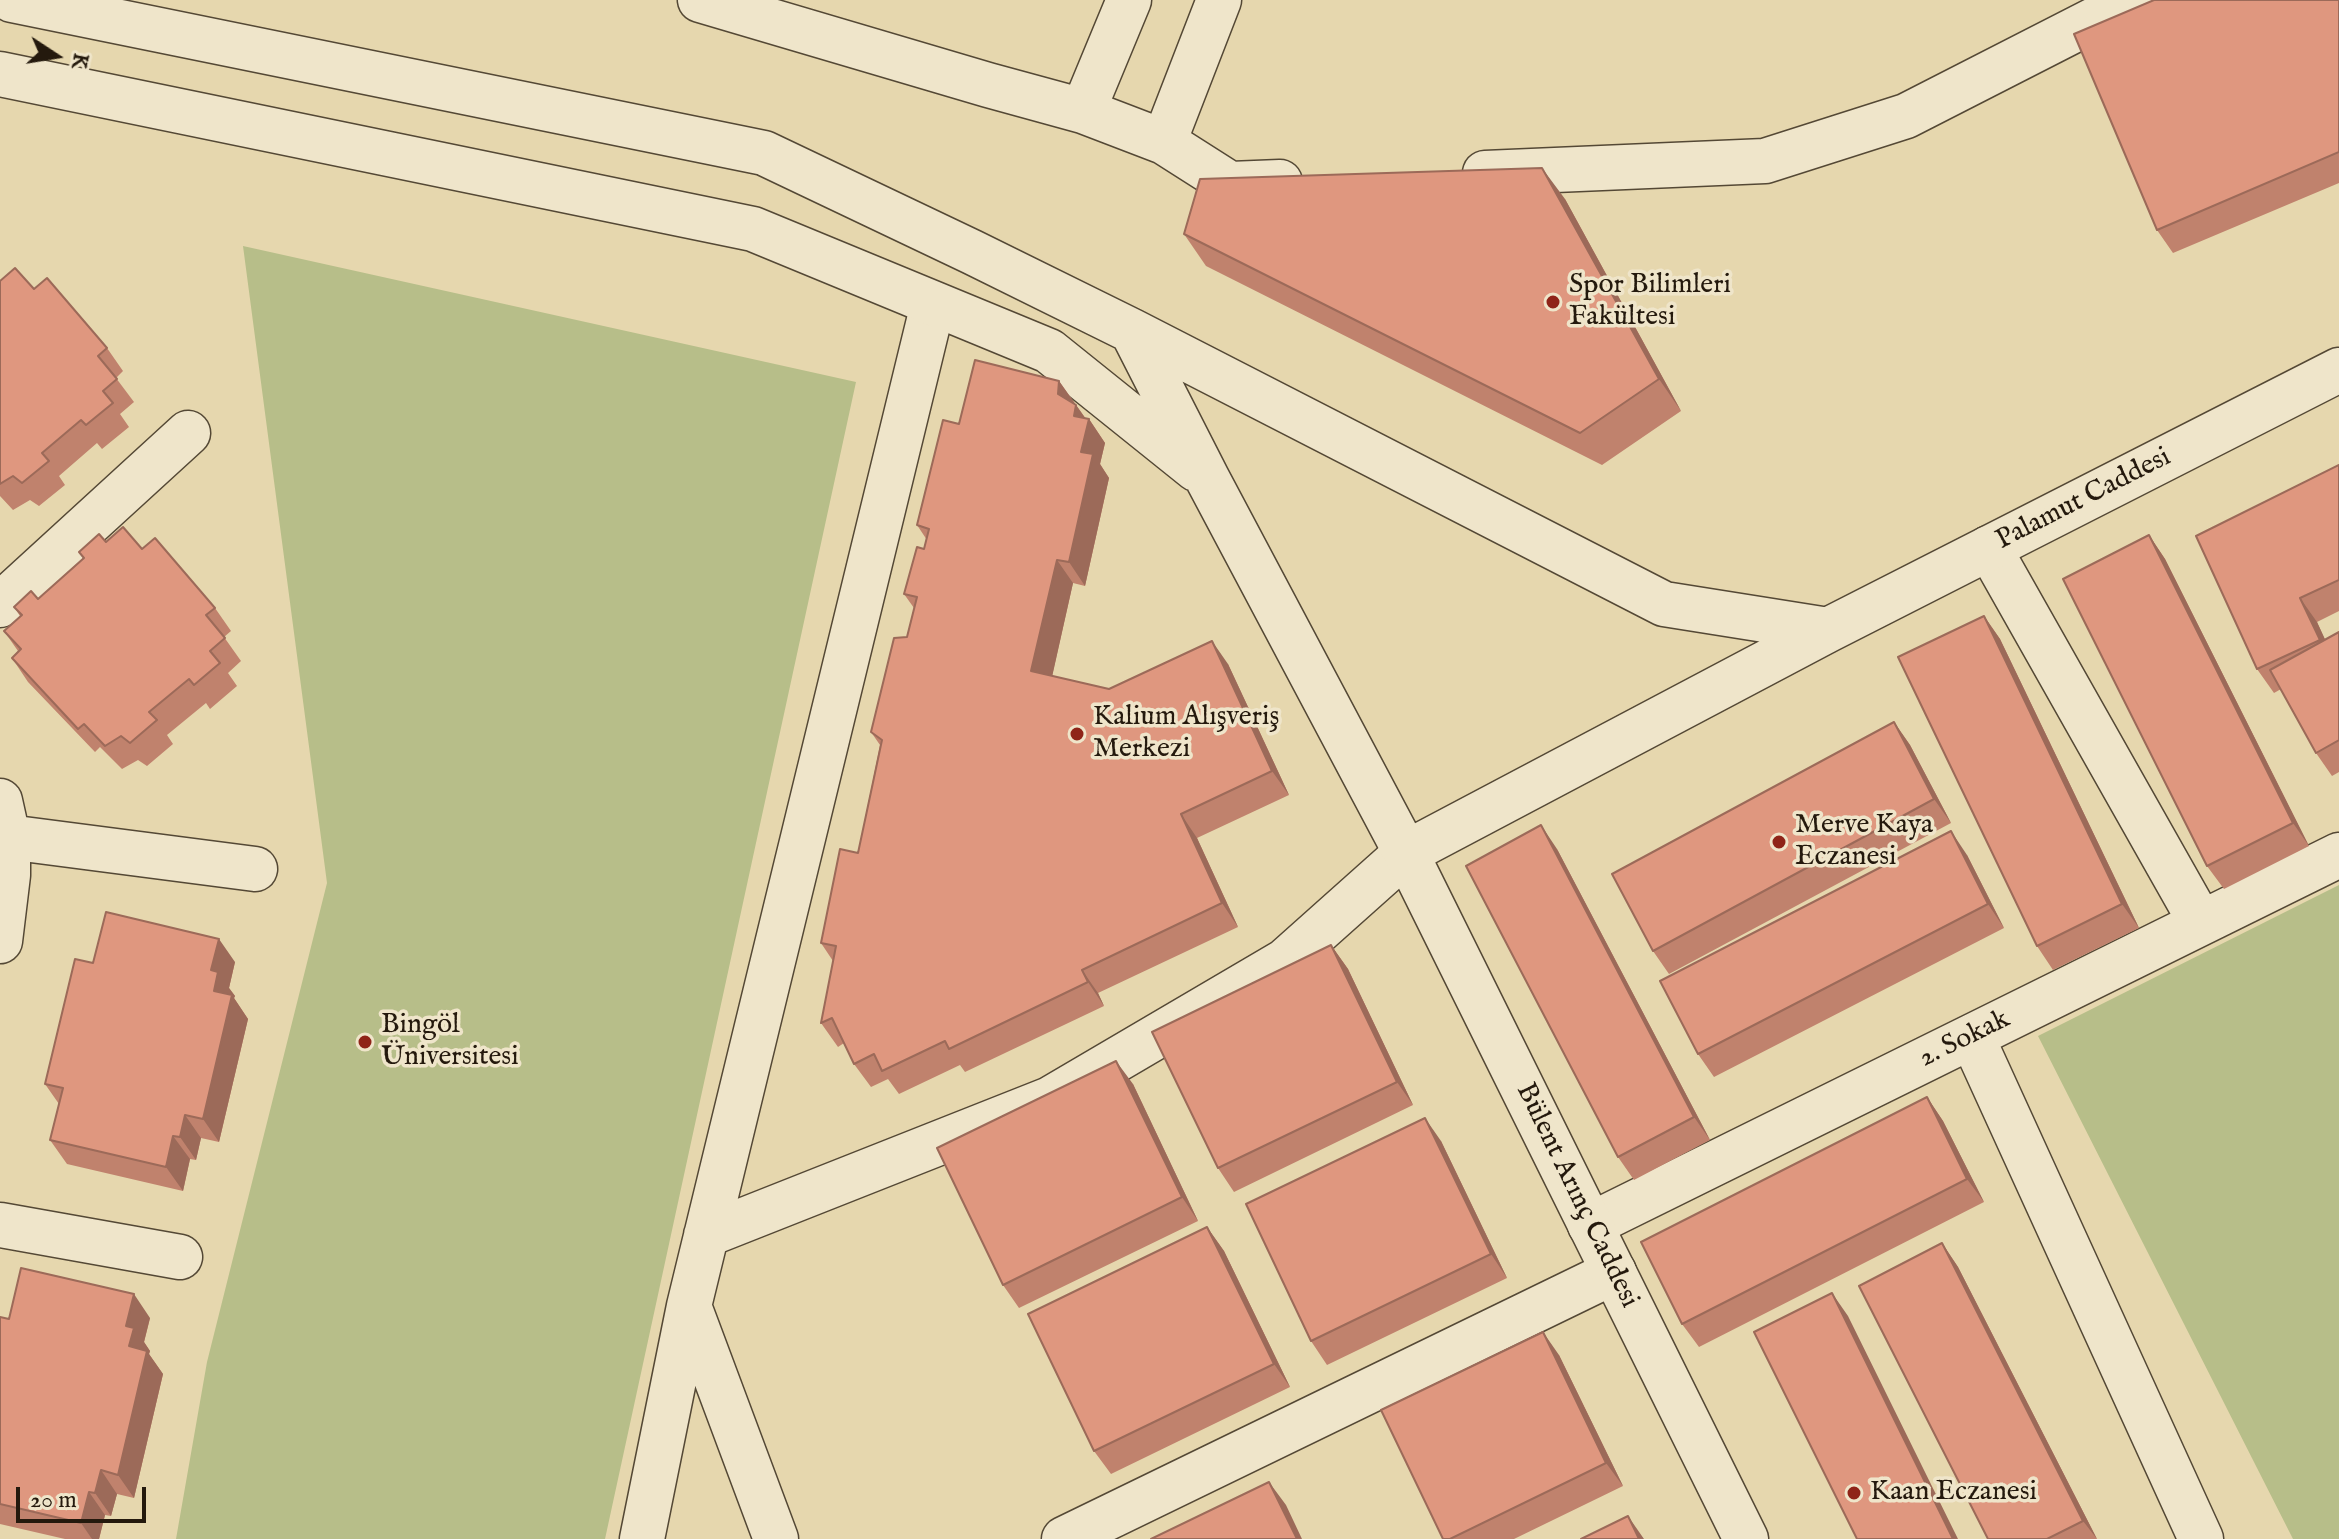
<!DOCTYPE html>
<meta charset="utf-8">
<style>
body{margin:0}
#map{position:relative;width:2339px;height:1539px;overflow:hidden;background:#e6d7ae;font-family:"IM FELL English",serif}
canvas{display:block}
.north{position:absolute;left:16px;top:16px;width:80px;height:80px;-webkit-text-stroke:6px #efe5ca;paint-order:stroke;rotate:102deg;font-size:22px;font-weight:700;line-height:32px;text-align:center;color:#24190d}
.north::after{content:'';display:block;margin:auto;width:28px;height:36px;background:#24190d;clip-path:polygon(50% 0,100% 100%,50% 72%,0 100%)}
.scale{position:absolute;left:16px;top:1487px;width:130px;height:36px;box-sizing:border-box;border:4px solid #24190d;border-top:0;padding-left:10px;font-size:24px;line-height:28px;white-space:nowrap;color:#24190d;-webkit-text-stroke:6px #efe5ca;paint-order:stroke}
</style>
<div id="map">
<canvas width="2339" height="1539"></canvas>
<div class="north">K</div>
<div class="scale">20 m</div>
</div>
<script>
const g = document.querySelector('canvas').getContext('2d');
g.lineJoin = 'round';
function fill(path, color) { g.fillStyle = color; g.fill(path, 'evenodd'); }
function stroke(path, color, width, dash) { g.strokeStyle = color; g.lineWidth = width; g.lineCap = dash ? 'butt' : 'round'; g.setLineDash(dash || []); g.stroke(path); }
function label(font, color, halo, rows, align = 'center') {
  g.font = font + ' "IM FELL English",serif'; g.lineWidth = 7; g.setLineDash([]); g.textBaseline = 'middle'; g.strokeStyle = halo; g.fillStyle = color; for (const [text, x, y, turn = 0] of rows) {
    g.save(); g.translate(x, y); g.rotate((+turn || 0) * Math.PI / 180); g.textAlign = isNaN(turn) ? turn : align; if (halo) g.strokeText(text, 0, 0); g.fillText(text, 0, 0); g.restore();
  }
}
const green = new Path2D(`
 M243,246L856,382L605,1539H176L207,1362L327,883Z
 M2339,885V1539H2293L2038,1036Z`);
const minor = new Path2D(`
 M700,0L988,85L1083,111L1164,142L1230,184L1280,182
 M1083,111L1129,0
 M1164,142L1219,0
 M1485,173L1765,161L1906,116L2133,0
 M1989,548L2201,923
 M0,605L188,433
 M0,801L8,837V875L0,941
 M8,837L255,869
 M1972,1037L2201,1539
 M0,1225L180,1257
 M1590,1225L2339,855
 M706,1235L1050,1099L1285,961L1406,853
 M689,1306L776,1539
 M642,1539L689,1306L933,304
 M1064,1539L1614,1272`);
const tertiary = new Path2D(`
 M12,0L764,153L972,252L1132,331L1664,604L1828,630
 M0,74L753,229L1049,351L1196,469
 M1132,331L1207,478L1406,853L1746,1539
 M1406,853L1828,630L2339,370`);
const wall = new Path2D(`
 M2339,0V183L2173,253L2157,230Z
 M1565,199L1681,411L1602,465L1206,266L1184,234Z
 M0,281L34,289L107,348L123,371L116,378L134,402L120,414L129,427L102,449L97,443L59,476L65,485L39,506L30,500L13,510L0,496Z
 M1059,381L1086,419H1089L1105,443L1100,464L1109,478L1085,586L1073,583L1052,676L1109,689L1228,664L1289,795L1197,838L1238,927L1098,993L1104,1006L965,1072L960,1065L899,1094L888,1079L871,1087L854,1064L844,1043L838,1047L821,1023L833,961L821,943L858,853L880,745L871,732L907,637L914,608L904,594L924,549L927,540L917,525L959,424Z
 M2339,465V611L2317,622L2325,640L2339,632V772L2332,776L2316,753L2281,689L2274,693L2257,669Z
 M2149,535L2165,559L2309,846L2224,889L2207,866Z
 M106,542L142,549L215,608L231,631L224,637L241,661L228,673L237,686L210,709L206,703L167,735L173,744L147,766L138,760L122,769L100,747L95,752L28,682L12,658L18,651L4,631L20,616L14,607L38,599L83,558L79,552Z
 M1984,616L2000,639L2139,928L2053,970L2037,946Z
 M1894,722L1910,745L1951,823L1669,974L1653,951Z
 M1557,849L1710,1140L1634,1180L1618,1157Z
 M1967,855L2004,928L1714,1077L1698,1054Z
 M1331,945L1348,969L1413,1105L1234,1192L1218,1168Z
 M235,962L229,988L235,996L234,998L248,1019L219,1142L201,1138L196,1160L190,1159L183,1191L67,1164L50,1140L59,1104L45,1084L93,963Z
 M1133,1084L1198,1221L1019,1308L1003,1285Z
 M1927,1097L1943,1121L1984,1202L1699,1347L1682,1324Z
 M1441,1141L1507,1278L1327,1365L1311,1341Z
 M1207,1227L1224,1251L1290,1387L1111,1474L1094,1451Z
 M1942,1243L1958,1267L2097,1539H1988Z
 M0,1317L9,1319L150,1318L144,1342L150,1351L149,1354L163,1374L134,1498L117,1494L111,1516L105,1515L99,1539H65L0,1524Z
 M1559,1355L1623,1486L1514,1539H1443Z`);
const shadedWall = new Path2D(`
 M1542,168L1565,199L1681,411L1659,379Z
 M1059,381L1088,422L1089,419L1105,443L1100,464L1109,478L1085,586L1069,562L1058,394Z
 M2149,535L2165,559L2309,846L2293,823Z
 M1057,560L1073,583L1048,695L1031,671Z
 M2300,598L2317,622L2336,663L2320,640Z
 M1984,616L2000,639L2139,928L2122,904Z
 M1212,641L1228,664L1289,795L1272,771Z
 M1894,722L1910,745L1951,823L1934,799Z
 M1181,814L1197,838L1238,927L1222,903Z
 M1541,825L1557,849L1710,1140L1694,1117Z
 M1951,831L1967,855L2004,928L1988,904Z
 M219,939L235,962L229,988L235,996L234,998L248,1019L219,1142L203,1119L214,991L211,970Z
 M1331,945L1348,969L1413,1105L1397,1082Z
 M1082,970L1098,993L1104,1006L1088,982Z
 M1116,1061L1133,1084L1198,1221L1182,1197Z
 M1927,1097L1943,1121L1984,1202L1967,1179Z
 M185,1115L201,1138L196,1160L180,1137Z
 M1425,1118L1441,1141L1507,1278L1491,1254Z
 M173,1136L190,1159L183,1191L166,1167Z
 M1207,1227L1224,1251L1290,1387L1274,1364Z
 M1942,1243L1958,1267L2097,1539L2083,1521Z
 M1832,1293L1848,1316L1958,1539H1953Z
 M134,1294L150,1318L144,1342L150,1351L149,1354L163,1374L134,1498L118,1475L129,1346L126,1326Z
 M1543,1332L1559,1355L1623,1486L1606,1463Z
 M101,1470L117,1494L111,1516L95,1493Z
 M1269,1482L1286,1505L1302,1539H1297Z
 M89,1492L105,1515L99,1539H92L81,1523Z
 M1628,1516L1644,1539H1639Z`);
const building = new Path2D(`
 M2154,0H2339V152L2157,230L2074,34Z
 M1542,168L1659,379L1580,433L1184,234L1200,179Z
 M15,268L34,289L47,278L107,348L98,356L117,379L103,391L113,403L86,425L81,420L42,453L49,461L22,483L13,476L0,484V281Z
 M975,360L1059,381L1058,394L1076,405L1074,416L1089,419L1081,452L1093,454L1069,562L1057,560L1031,671L1109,689L1212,641L1272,771L1181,814L1222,903L1082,970L1088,982L949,1049L945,1041L882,1071L874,1054L854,1064L832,1018L821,1023L836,946L821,943L840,849L858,853L882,740L871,732L894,638L907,637L917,597L904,594L917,547L924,549L929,529L917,525L943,420L959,424Z
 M2339,465V580L2300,598L2320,640L2257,669L2196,536Z
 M123,527L142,549L155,538L215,608L206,615L225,638L210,651L220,663L194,685L189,679L149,712L157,720L130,743L121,736L105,746L84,724L78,729L12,658L21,649L4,631L22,615L14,607L31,591L38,599L84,558L79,552L99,534L106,542Z
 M2149,535L2293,823L2207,866L2063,579Z
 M1984,616L2122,904L2037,946L1898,657Z
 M2339,632V740L2316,753L2270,670Z
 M1894,722L1934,799L1653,951L1612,874Z
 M1541,825L1694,1117L1618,1157L1466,866Z
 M1951,831L1988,904L1698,1054L1660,981Z
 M106,912L219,939L211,970L218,972L214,991L232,995L203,1119L185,1115L180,1137L173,1136L166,1167L50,1140L63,1088L45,1084L75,959L93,963Z
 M1331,945L1397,1082L1218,1168L1152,1032Z
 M1116,1061L1182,1197L1003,1285L937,1148Z
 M1927,1097L1967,1179L1682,1324L1641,1242Z
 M1425,1118L1491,1254L1311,1341L1246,1204Z
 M1207,1227L1274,1364L1094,1451L1028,1314Z
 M1942,1243L2083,1521L2047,1539H1988L1859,1286Z
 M21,1268L134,1294L126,1326L134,1328L129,1346L147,1351L118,1475L101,1470L95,1493L89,1492L81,1523L0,1504V1317L9,1319Z
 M1832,1293L1953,1539H1857L1754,1332Z
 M1543,1332L1606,1463L1450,1539H1443L1381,1410Z
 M1269,1482L1297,1539H1151Z
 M1628,1516L1639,1539H1581Z`);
const markers = [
 [1553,302,8,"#8f2418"],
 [1077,734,8,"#8f2418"],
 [1779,842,8,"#8f2418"],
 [365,1042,8,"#8f2418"],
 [1854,1493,8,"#8f2418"]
];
const poiNames = [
 ["Spor Bilimleri",1569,286],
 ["Fakültesi",1569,318],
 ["Kalium Alışveriş",1093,718],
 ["Merkezi",1093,750],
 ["Merve Kaya",1795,826],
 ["Eczanesi",1795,858],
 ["Bingöl",381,1026],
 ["Üniversitesi",381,1058],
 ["Kaan Eczanesi",1870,1493]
];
const streetNames = [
 ["Palamut Caddesi",2084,500,-27],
 ["2. Sokak",1965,1040,-26],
 ["Bülent Arınç Caddesi",1576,1196,64]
];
fill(green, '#b7be89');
stroke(minor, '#544835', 47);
stroke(tertiary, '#544835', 47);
stroke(minor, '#efe5ca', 44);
stroke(tertiary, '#efe5ca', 44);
fill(wall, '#c0826d');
fill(shadedWall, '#9c6a59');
fill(building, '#df977f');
stroke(building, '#9c6a59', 2);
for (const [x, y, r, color] of markers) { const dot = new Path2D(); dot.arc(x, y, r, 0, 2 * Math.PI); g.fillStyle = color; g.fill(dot); stroke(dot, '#efe5ca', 3); }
label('28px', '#24190d', '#efe5ca', poiNames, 'left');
label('28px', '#24190d', '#efe5ca', streetNames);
</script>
